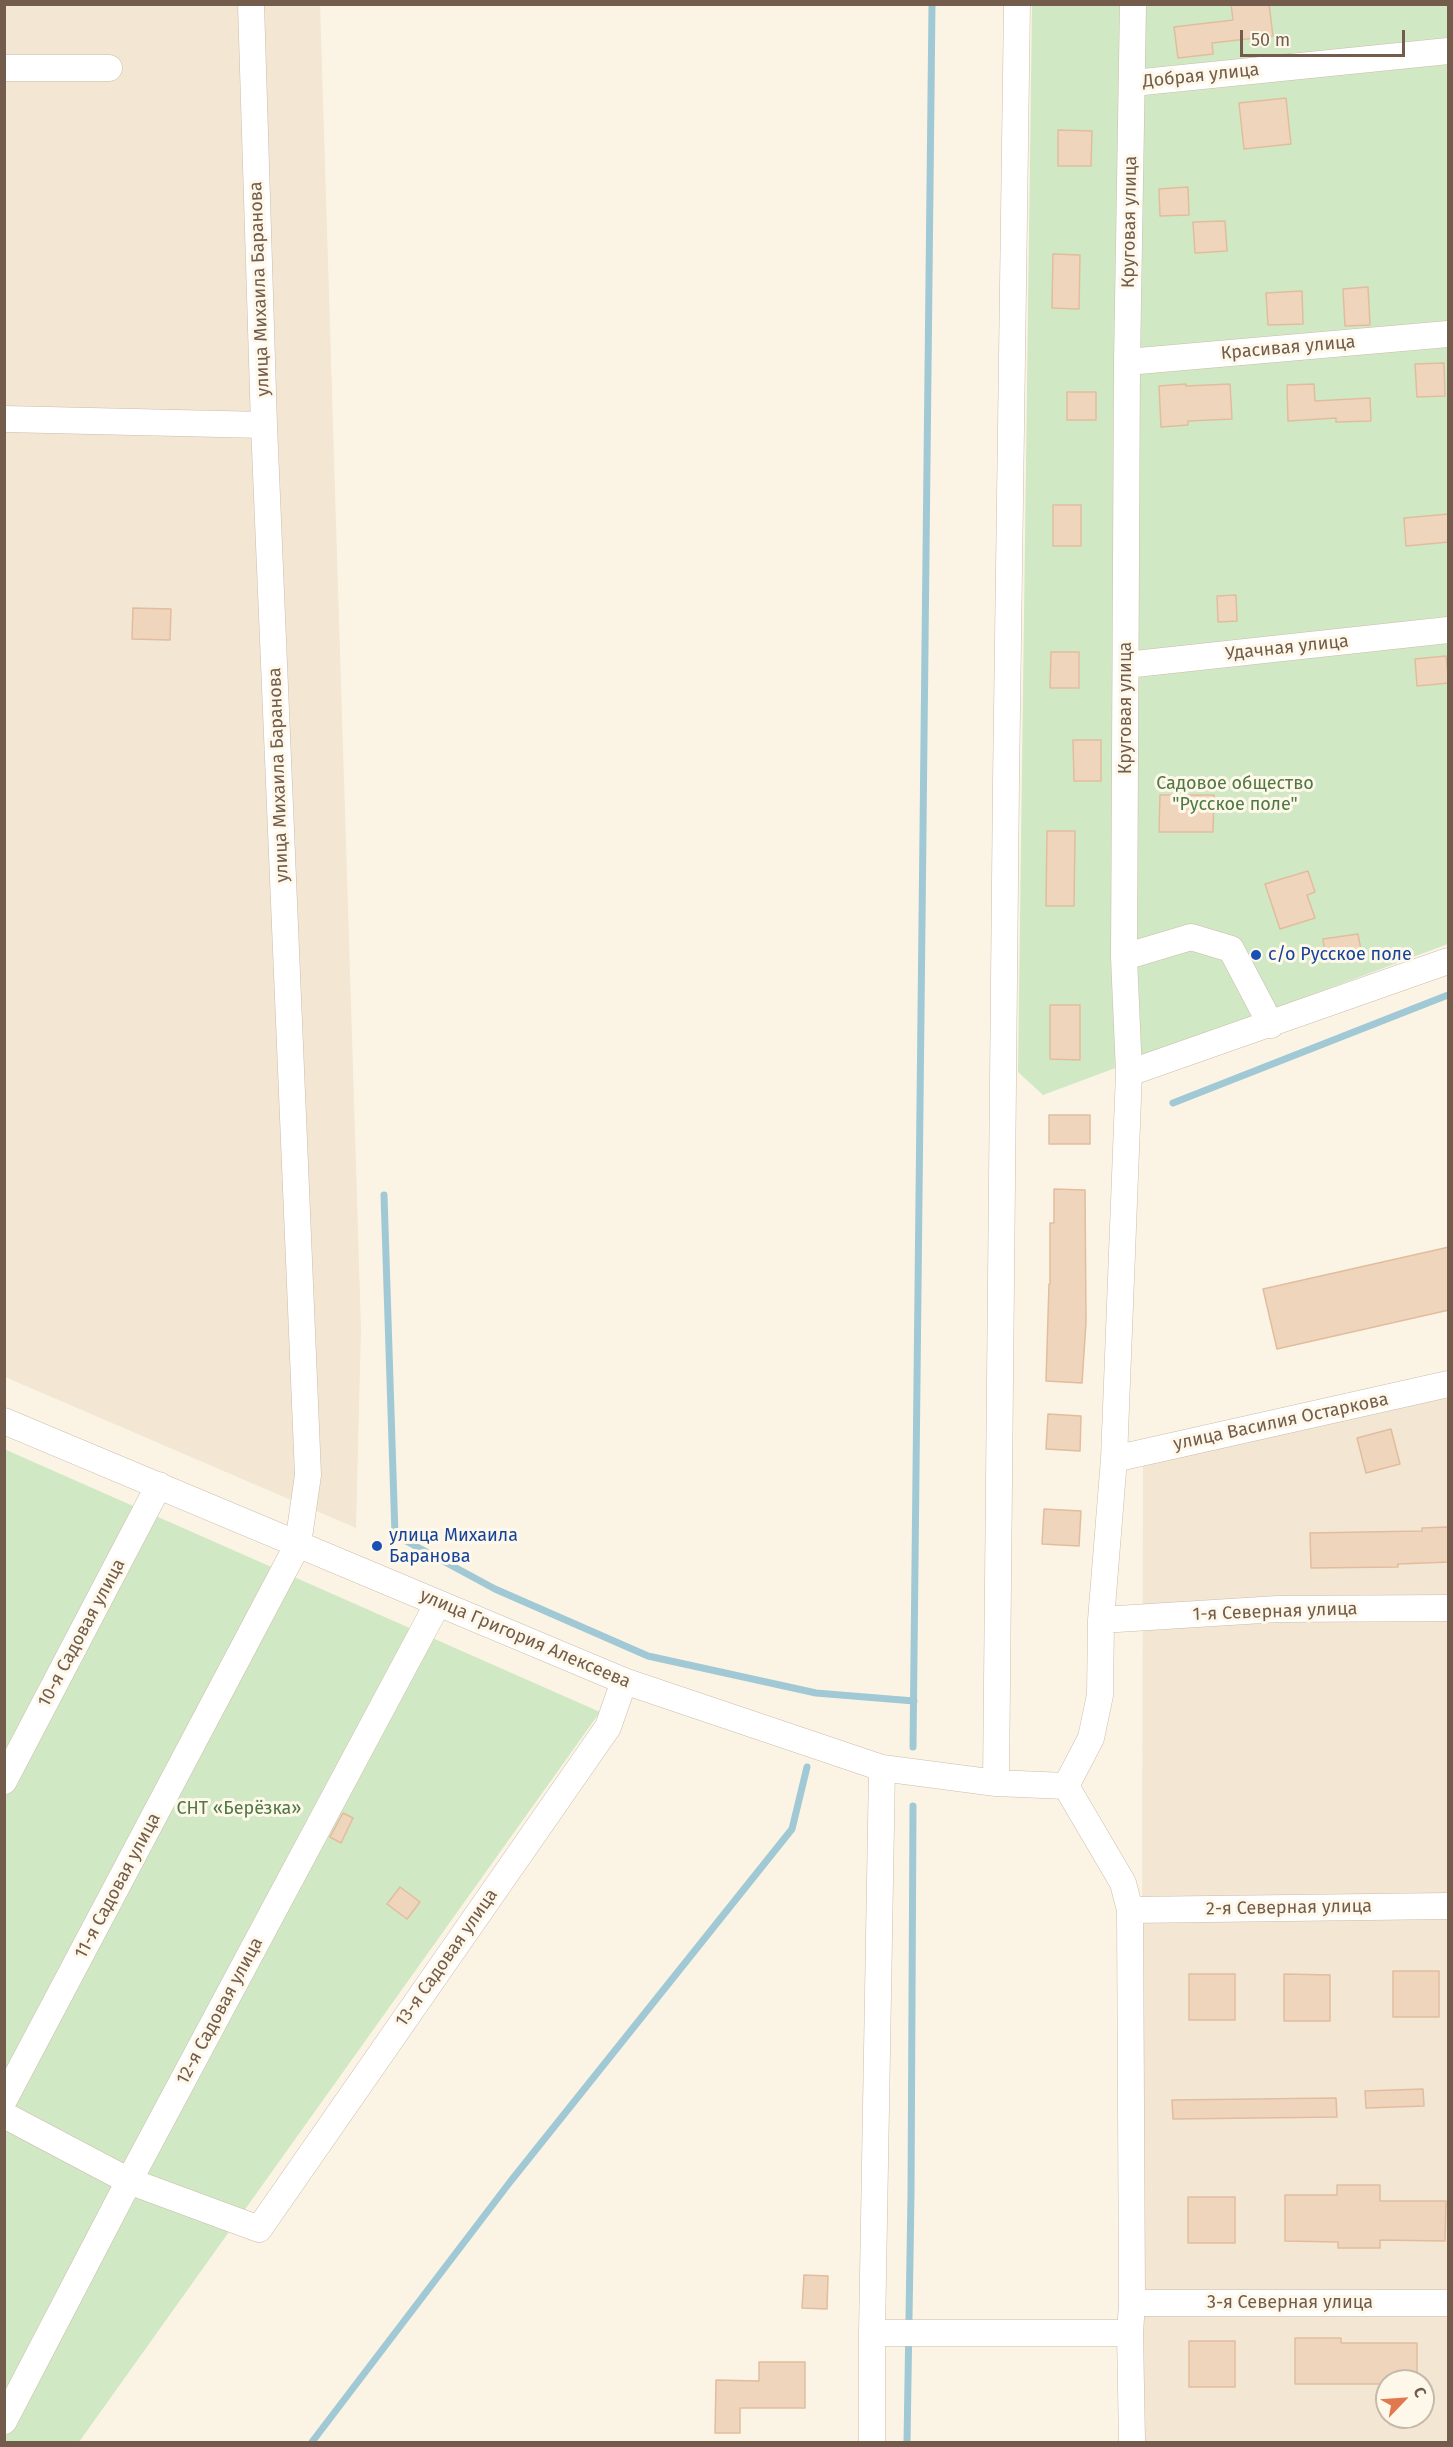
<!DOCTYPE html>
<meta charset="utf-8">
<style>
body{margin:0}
#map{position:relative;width:1453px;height:2447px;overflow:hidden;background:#fbf4e4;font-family:"Fira Sans",sans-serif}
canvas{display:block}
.frame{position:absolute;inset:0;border:6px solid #735c4b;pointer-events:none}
.north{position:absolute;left:1375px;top:2369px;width:60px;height:60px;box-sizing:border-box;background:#fef8ea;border:2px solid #c6baaa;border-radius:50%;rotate:65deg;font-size:16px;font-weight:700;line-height:24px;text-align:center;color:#735c4b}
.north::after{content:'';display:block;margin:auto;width:21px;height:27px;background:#e0794e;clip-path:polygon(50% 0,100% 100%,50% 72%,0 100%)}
.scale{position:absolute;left:1240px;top:30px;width:165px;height:27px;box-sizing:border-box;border:3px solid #735c4b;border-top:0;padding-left:8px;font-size:18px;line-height:21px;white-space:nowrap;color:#735c4b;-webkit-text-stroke:4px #fef8ea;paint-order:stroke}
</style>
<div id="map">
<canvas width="1453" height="2447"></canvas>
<div class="frame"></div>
<div class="north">С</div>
<div class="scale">50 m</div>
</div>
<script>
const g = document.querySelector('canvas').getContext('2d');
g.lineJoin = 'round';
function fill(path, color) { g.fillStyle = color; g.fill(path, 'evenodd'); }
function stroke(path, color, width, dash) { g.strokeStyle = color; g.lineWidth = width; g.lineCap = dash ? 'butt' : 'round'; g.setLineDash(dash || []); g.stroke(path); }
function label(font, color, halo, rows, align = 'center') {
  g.font = font + ' "Fira Sans",sans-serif'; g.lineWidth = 6; g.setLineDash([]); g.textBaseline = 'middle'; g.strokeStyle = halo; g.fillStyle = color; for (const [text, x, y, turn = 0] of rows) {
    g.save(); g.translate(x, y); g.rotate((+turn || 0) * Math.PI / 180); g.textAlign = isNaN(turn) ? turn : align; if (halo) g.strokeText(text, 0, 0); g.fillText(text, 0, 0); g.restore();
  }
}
const residential = new Path2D(`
 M5,5H320L361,1328L356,1528L5,1377Z
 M1448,1397V2442H1141L1143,1463ZM1387,2381H1423V2417H1387Z`);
const green = new Path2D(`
 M1032,5H1448V944L1043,1095L1018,1072Z
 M4,1449L600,1712L79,2442H5Z`);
const stream = new Path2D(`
 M1173,1103L1448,995
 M384,1195L395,1535L495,1589L648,1656L816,1693L914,1701
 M913,1747L932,4
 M312,2442L510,2182L792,1829L807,1767
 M907,2442L911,2194L913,1806`);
const building = new Path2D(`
 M1231,4H1269L1273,36L1212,43L1213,54L1178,58L1174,27L1233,20Z
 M1286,98L1291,144L1244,149L1239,103Z
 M1058,130L1092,131L1091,166H1058Z
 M1188,187L1189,215L1160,216L1159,189Z
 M1225,221L1227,251L1195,253L1193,222Z
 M1053,254L1080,255L1079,309L1052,308Z
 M1368,287L1370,325L1345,326L1343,289Z
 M1302,291L1303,324L1268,325L1266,293Z
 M1444,363L1445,396L1417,397L1415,364Z
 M1186,384V386L1230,384L1232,419L1188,421V425L1161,427L1159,386Z
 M1314,384L1315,401L1370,398L1371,421L1336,422V418L1288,421L1287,385Z
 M1067,392H1096V420H1067Z
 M1053,505H1081V546H1053Z
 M1449,514V542L1406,546L1404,518Z
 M1236,595L1237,621L1218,622L1217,596Z
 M133,608L171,609L170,640L132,639Z
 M1051,652H1079V688H1050Z
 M1446,656L1449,683L1417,686L1415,659Z
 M1073,740H1101V781H1074Z
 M1160,795H1214L1213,832H1159Z
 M1047,831H1075L1074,906H1046Z
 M1308,871L1315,892L1307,895L1315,918L1280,929L1265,884Z
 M1358,934L1362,956L1326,961L1323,939Z
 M1050,1005H1080V1060L1050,1059Z
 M1049,1115H1090V1144H1049Z
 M1054,1189L1085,1190L1086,1322L1082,1383L1046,1381L1049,1284H1050V1223H1054Z
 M1449,1247V1310L1277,1349L1263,1289Z
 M1048,1414L1081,1416L1080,1451L1046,1449Z
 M1391,1429L1400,1464L1366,1473L1357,1438Z
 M1044,1509L1081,1511L1079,1546L1042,1544Z
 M1449,1527V1562L1398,1564V1567L1311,1568L1310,1533L1422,1531V1528Z
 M343,1813L353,1818L341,1843L330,1837Z
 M400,1887L420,1902L407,1919L387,1904Z
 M1393,1971H1439V2017H1393Z
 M1189,1974H1235V2020H1189Z
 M1284,1974L1330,1975V2021H1284Z
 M1423,2089L1424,2106L1366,2108L1365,2091Z
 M1336,2098L1337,2117L1173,2119L1172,2100Z
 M1337,2185H1380V2201H1446L1445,2241L1380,2240V2248H1338V2242L1285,2241V2195H1337Z
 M1188,2197H1235V2243H1188Z
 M804,2275L828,2276L827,2309L802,2308Z
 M1295,2338H1341V2343H1417V2381H1387V2384H1295Z
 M1189,2341H1235V2387H1189Z
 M759,2362H805V2408H740V2433H715L716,2380L759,2381Z`);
const minor = new Path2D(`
 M4,68H109
 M1133,83L1448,51
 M1127,362L1448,334
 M4,419L264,425
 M1126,665L1448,630
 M1124,957L1191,937L1231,949L1271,1025
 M1129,1073L1448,961
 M4,1421L624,1681L882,1768L996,1783L1066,1786
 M1114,1459L1448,1384
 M1101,1620L1278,1609L1448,1608
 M4,1781L159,1485
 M996,1783L1006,781L1017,4
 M1066,1786L1091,1738L1100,1695L1101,1620L1114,1459L1129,1073L1124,957L1127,362L1133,4
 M1066,1786L1123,1883L1130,1910L1132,2303L1130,2333L1132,2442
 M1130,1910L1448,1906
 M4,2100L298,1544L308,1475L264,425L251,4
 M4,2115L129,2181L259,2229L608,1727L624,1681
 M1132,2303H1448
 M872,2333H1130
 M4,2421L129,2181L438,1603
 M872,2442V2333L882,1768`);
const markers = [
 [1256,955,6,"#1a4fb4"],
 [377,1546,6,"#1a4fb4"]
];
const streetNames = [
 ["Добрая улица",1201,76,-6],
 ["Круговая улица",1130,222,-89],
 ["улица Михаила Баранова",260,289,-92],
 ["Красивая улица",1288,348,-5],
 ["Удачная улица",1287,648,-6],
 ["Круговая улица",1126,708,-90],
 ["улица Михаила Баранова",279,775,-92],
 ["улица Василия Остаркова",1281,1422,-12],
 ["1-я Северная улица",1275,1612,-2],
 ["10-я Садовая улица",82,1633,-62],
 ["улица Григория Алексеева",525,1639,23],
 ["11-я Садовая улица",118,1886,-62],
 ["2-я Северная улица",1289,1908,-1],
 ["13-я Садовая улица",447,1958,-55],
 ["12-я Садовая улица",220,2011,-62],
 ["3-я Северная улица",1290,2303]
];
const parkNames = [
 ["Садовое общество",1235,784],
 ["\"Русское поле\"",1235,805],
 ["СНТ «Берёзка»",239,1809]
];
const transitNames = [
 ["с/о Русское поле",1268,955],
 ["улица Михаила",389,1536],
 ["Баранова",389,1557]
];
fill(residential, '#f3e6d3');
fill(green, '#d0e8c3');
stroke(stream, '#a0c9d5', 7);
fill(building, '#f0d5bd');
stroke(building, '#e1bd9e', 1.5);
stroke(minor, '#ccbcab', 27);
stroke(minor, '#fff', 26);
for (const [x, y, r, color] of markers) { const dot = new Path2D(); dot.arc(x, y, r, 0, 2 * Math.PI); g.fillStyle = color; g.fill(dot); stroke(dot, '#fef8ea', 2); }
label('18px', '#735c4b', '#fef8ea', streetNames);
label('18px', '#4f7843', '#fef8ea', parkNames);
label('18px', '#164399', '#fef8ea', transitNames, 'left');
</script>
